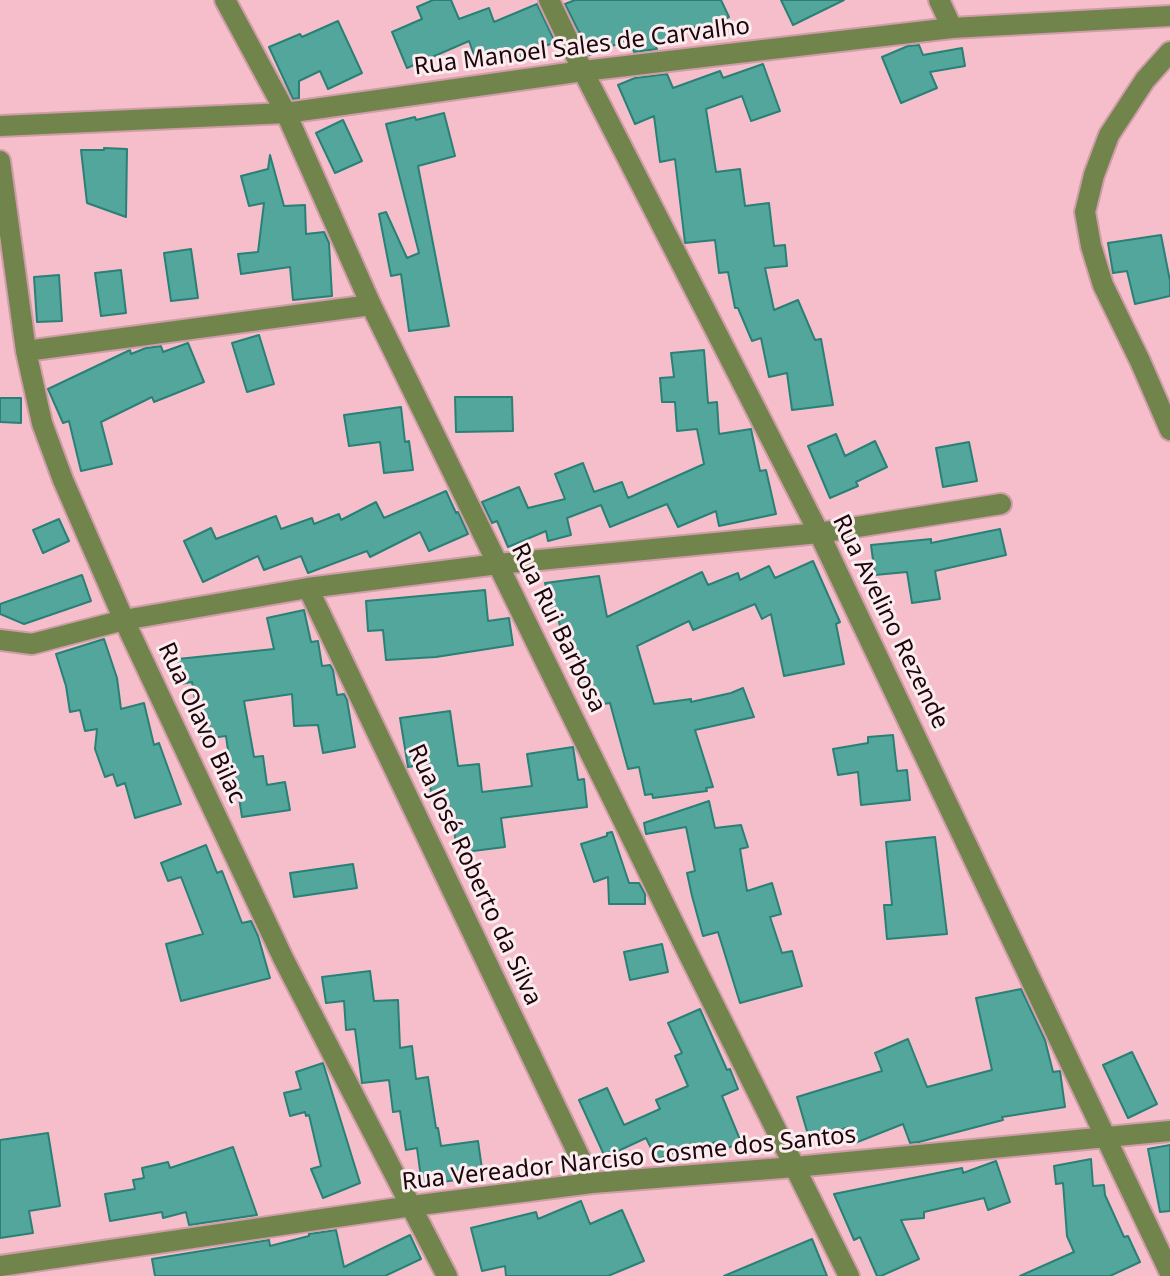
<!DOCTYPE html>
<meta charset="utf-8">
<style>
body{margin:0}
canvas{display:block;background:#f6beca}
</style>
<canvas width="1170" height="1276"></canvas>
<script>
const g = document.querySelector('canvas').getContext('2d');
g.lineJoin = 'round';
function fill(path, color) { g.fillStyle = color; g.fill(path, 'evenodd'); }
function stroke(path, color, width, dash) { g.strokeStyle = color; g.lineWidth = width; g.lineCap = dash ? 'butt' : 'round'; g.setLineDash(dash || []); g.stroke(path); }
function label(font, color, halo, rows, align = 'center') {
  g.font = font + ' "Noto Sans",sans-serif'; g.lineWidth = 6; g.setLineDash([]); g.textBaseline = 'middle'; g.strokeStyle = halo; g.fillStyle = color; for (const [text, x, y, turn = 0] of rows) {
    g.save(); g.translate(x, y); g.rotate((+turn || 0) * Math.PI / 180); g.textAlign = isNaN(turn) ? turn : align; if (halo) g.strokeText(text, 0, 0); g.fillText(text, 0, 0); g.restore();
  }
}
const building = new Path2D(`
 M433,0H451L459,19L489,8L494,22L537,4L555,42L519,57L516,52L478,66L469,41L407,68L392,32L422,19L417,7Z
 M575,0H721L729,17L702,30L700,25L655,44L657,49L634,52L629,39L590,55L580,32H579L565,4Z
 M781,0H844L793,25Z
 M338,21L362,73L328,89L320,71L299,81V98L293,99L269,47L300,34L302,37Z
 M919,45L923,55L962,48L965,66L930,72L937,88L901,103L882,57L908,46Z
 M763,64L780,111L751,121L742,96L706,109L716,172L740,169L745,206L769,203L774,246L785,245L787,266L765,268L774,310L798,300L815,340L821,339L833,405L792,410L787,373L769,377L761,338L752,341L738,308H735L728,272L719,273L715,240L685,243L675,159L660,162L654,116L635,124L618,85L635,78L667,74L673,88L720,71L723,78Z
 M444,113L455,156L418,166L449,326L409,331L401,274L391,276L379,214L386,212L407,258L419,253L386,124L415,117L416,120Z
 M343,120L362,161L335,173L316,133Z
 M104,148L127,149L126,217L87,203L81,150H104Z
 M270,155L284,206L305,205L306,234L324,232L329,243L332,296L293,300L290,267L241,274L238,254L258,252L264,203L249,206L241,176L268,169Z
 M1161,235L1170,281V296L1135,304L1127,271L1113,273L1108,243Z
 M191,249L198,298L171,301L164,253Z
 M121,270L126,313L101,316L95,273Z
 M59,275L62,321L37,322L34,277Z
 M259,335L274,384L247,392L232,343Z
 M188,343L204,382L154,402L152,397L101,422L112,464L81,471L69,421L63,423L48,389L128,351L130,350L131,354L146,348L161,346L163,352Z
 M704,350L708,403L717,402L719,434L751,429L760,471L766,470L776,514L719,526L716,511L678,527L667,504L610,527L601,505L567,518L571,535L548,541L546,531L508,547L497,521L492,523L482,502L519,487L528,508L565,499L555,474L583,463L594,492L622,482L628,498L704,464L697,429L677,431L675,402H662L660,378L674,377L671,353Z
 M455,397H512L513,431L456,432Z
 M0,398H21V423L0,422Z
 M401,407L405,442L409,441L413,470L384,473L380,442L349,446L344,415Z
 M836,434L845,456L875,441L887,467L856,482L858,486L830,498L808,446Z
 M969,442L977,481L943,487L936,448Z
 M446,491L456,513L458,512L468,534L429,551L420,532L370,557L367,551L308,573L301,556L264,570L258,556L203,582L184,541L211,528L216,539L276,516L281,529L312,518L314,524L339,514L341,520L376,502L384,518Z
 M59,519L69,541L43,553L33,530Z
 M1000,529L1006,555L935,571L940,599L912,603L907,572L875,575L871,545L931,539V543Z
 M813,561L840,622L836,624L844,664L784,676L771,614L762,619L755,604L693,630L689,621L637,646L654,704L691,699V702L731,693L743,688L754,717L695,730L713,787L706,788L707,791L653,798L652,794L645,795L639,767L628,769L610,703L596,705L591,680L584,681L576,648L566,650L557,614L553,615L545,583L599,576L607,617L702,572L708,585L738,573L740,580L769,566L775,578Z
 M82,575L91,601L24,624L0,614V604Z
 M485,590L488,621L509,618L513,645L436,657L386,660L383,630L368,631L366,601Z
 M304,610L311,642L318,641L322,666L330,665L333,670L337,695L344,694L347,700L355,747L323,753L318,725L294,726L292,694L244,701L254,757L263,756L267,785L285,782L290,810L242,817L237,785L233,786L226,736L202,739L192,682L181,684L178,659L274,649L267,618Z
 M104,639L117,678L121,709L144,703L154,745L159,743L181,804L135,818L125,783L117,786L113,774L105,777L95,749L97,729L85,731L80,710L70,712L66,686L56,654Z
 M450,711L458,766L479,764L482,792L532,786L527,754L573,747L578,780L584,779L587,807L501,818L505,847L457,853L453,821H445L442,792L431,794L428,764L408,767L400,718Z
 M893,735L897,771L907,770L910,800L861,805L858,772L838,775L833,749L868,743V737Z
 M709,801L715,828L741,825L748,847L740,849L747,891L772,883L781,914L770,917L782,953L792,951L802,986L740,1003L718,932L703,936L692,896L687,873L695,871L686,827L646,834L644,823Z
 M612,832L629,883H639L645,894V904H609L608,877L594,882L581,844L607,836V833Z
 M935,837L947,934L887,939L884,905H892L886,842Z
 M206,845L217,873L222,871L242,923L251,921L258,936L270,978L181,1001L166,944L203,934L181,877L168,881L161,863Z
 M353,864L357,888L294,897L290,873Z
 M662,944L668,972L630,980L624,952Z
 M370,971L374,1001L398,1000L400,1048L412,1046L416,1079L428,1077L436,1128H438L441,1146L478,1141L483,1176L422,1185L417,1148L406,1150L400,1111L393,1112L389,1080L362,1083L355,1029L346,1030L344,1001L326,1003L322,977Z
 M1021,989L1045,1040L1053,1072L1060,1071L1065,1107L1002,1117L1003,1120L919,1142L910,1143L903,1124L855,1143L850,1127L809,1138L797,1097L882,1071L875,1053L908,1039L927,1087L992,1070L976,998Z
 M700,1009L727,1070L730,1069L738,1089L722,1096L741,1142L721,1151L718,1141L680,1156L677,1151L657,1160L646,1138L605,1157L579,1100L607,1088L624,1125L660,1109L656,1100L688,1086L675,1056L682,1053L668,1023Z
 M1132,1052L1157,1104L1128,1118L1103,1065Z
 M323,1063L360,1183L323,1198L311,1169L321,1166L309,1115L306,1116L305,1112L290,1116L284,1093L301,1089L296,1072Z
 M48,1133L60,1206L29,1211L33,1233L0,1238V1140Z
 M1170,1145V1211L1160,1212L1148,1149Z
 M233,1147L257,1215L189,1225L186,1212L163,1218L162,1212L110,1221L105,1194L135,1189L133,1180L144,1178L142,1168L168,1162L170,1168Z
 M1091,1159L1093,1186L1104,1185L1105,1195L1124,1237L1128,1236L1140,1262L1110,1276H1020L1074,1252L1067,1236L1063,1183L1056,1184L1054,1166Z
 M996,1161L1010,1202L988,1210L984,1198L924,1212V1218L901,1220L919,1259L881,1276H877L860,1237L854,1240L834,1194L962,1168L963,1173Z
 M581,1201L590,1224L622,1210L644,1261L608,1276H506L505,1266L482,1271L471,1228L536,1212L538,1219Z
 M336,1230L344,1267L410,1235L421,1259L385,1276H155L152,1259L269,1240L270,1246L309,1236V1234Z
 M812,1239L827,1276H724Z`);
const minor = new Path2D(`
 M225,0L286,113L371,305L691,959L849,1276
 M549,0L583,71L819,533L1170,1273
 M939,0L952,28
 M1170,52L1145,80L1109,135L1094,175L1085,212L1091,246L1103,285L1140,361L1170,430
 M0,126L286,113L583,71L952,28L1170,16
 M0,161L26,351L42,423L63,480L124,620L284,960L447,1276
 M26,351L371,305
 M308,588L592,1183
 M0,640L32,644L124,620L308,588L498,564L819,533L1001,504
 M0,1266L412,1206L592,1183L795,1167L1170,1131`);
const streetNames = [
 ["Rua Manoel Sales de Carvalho",582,47,-7],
 ["Rua Avelino Rezende",890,622,64],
 ["Rua Rui Barbosa",558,628,64],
 ["Rua Olavo Bilac",201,723,65],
 ["Rua José Roberto da Silva",474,875,65],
 ["Rua Vereador Narciso Cosme dos Santos",629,1159,-6]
];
fill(building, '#53a69b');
stroke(building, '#298076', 2);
stroke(minor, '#cf9da8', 24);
stroke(minor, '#71844c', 20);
label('24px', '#1c060c', '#fbecef', streetNames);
</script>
